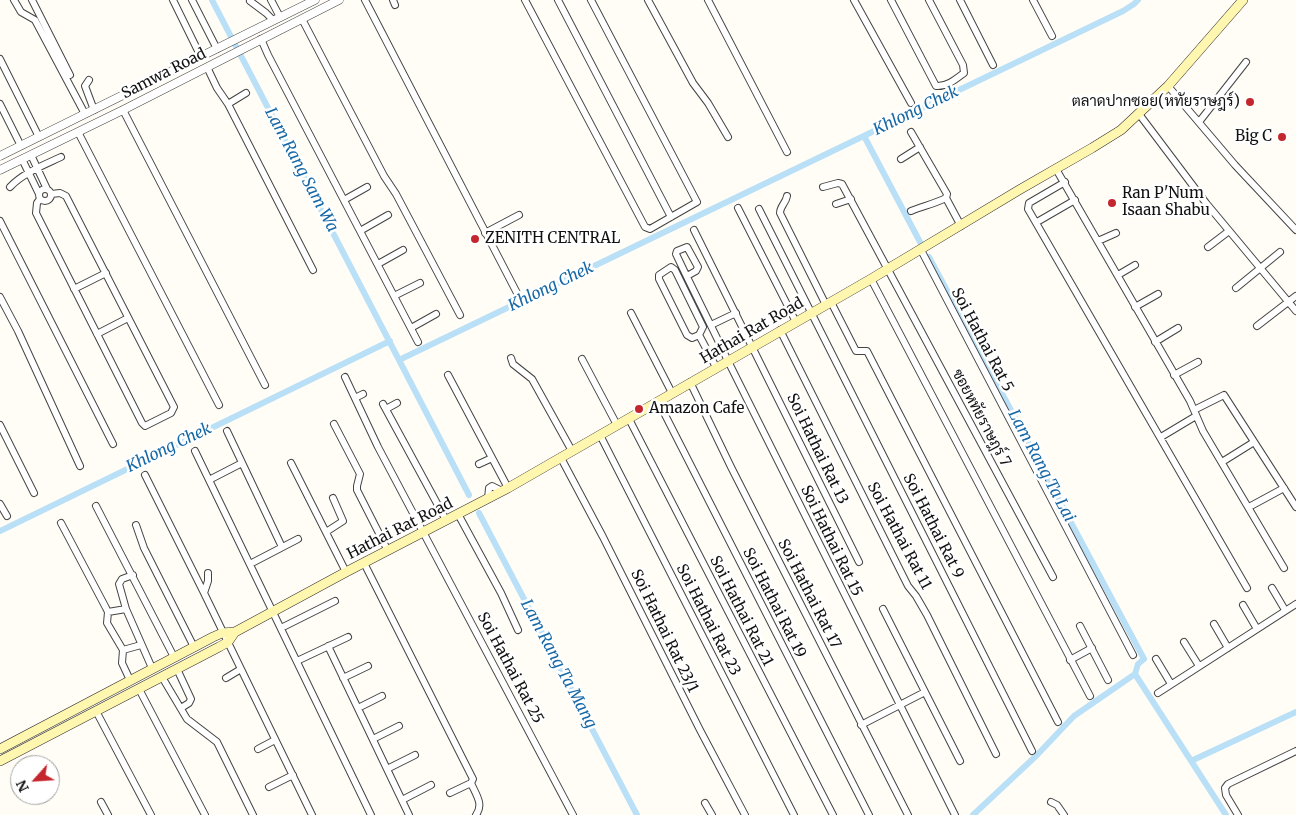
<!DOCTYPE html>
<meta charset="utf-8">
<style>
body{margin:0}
#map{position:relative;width:1296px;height:815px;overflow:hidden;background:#fffdf5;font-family:Merriweather,serif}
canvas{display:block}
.north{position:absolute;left:10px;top:755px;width:50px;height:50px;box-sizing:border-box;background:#fff;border:1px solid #a0a0a0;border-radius:50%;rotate:244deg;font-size:14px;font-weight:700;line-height:20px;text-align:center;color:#111}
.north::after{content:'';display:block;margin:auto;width:18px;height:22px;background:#c4262e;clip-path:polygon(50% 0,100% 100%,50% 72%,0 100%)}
</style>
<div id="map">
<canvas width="1296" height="815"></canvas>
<div class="north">N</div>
</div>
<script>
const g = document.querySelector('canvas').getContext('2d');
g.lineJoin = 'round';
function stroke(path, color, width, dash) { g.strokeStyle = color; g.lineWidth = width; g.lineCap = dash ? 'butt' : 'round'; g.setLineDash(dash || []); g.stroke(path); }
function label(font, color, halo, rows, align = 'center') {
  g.font = font + ' Merriweather,Sarabun,serif'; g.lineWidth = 5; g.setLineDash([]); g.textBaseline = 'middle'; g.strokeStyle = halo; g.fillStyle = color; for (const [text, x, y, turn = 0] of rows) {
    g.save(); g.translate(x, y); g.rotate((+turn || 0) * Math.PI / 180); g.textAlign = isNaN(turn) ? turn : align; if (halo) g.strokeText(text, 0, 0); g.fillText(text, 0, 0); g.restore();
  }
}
const canal = new Path2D(`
 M212,0L399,360L1123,11L1134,4L1138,0
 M864,136L920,242
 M929,257L1144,659L1138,664L1135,674
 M399,360L469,495
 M479,513L637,815
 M0,531L390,341
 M1191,761L1296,712
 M973,815L1037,755L1074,716L1135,674L1226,815`);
const minor = new Path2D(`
 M14,0L21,12L35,20L85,114
 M32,0L70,75
 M173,0L201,57
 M192,0L217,49
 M271,0L280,17
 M365,0L517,293
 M393,0L395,5
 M525,0L645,227L650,229L697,202L591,0
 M558,0L671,217
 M648,0L693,83L708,103L728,137
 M708,0L787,152
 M854,0L911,103
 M891,0L936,86C947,87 956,79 964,73L963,65L929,0
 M960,0L993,65
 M1033,0L1052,36
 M250,1L266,13L273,20
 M302,19L384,176L396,194L460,315
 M261,39L268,55L418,342
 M0,59L39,137
 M207,67L217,88L228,104L246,93
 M89,80L85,86L94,110
 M1168,86L1235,165L1296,230
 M0,104L21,146
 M228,104L313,270
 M123,110L265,385
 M1139,114L1206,203L1296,311
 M1199,122L1246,62
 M78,132L219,405
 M911,132L947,194L946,198L961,226
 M31,155L47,189
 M22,159L39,194
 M901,159L920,147
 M1056,169L1190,401L1203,431L1284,568
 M1065,182L1029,203L1028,209L1247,588
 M10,187C23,173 44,165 61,157
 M823,187L838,183L842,184L1053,577
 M39 195a6 6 0 1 1 12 0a6 6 0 1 1-12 0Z
 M787,196C786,203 780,206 780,213L826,305
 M40,199L37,203L36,213L142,423L145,426L171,413L174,407L66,196L60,193L51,194
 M344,200L367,187
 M836,204L851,199
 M738,208L796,322
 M759,209L1032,751
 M911,211C923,206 934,204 946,198
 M0,221L113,444
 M1037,222L1075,200
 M694,230L859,562
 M360,231L388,215
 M485,233L519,215
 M1098,241L1116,233
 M1208,247L1229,231
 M921,250L1133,655
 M378,264L403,250
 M671,267L675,270L703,327L699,335L692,338L687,335L659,279V275Z
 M1118,275L1135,265
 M687,276L696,271L698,267L687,247L677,251L676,254C693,290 711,325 728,361L955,815
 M871,279L1090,696
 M1236,288L1280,252
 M74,289L106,273
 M394,296L420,283
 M0,297L18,331L80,466
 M831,302L856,351H867L1058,722
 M1135,307L1158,294
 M631,313L672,393
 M711,325L736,313
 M1257,326L1296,296
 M411,328L436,314
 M780,330L908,586L916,596L927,615L996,754
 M97,334L128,318
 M699,335L716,367
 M1155,342L1178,328
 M511,358L513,364L532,379L572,451
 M582,359L617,425
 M448,375L508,488
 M1174,375L1198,362
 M345,377L378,447L573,815
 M690,382L731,467L908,815
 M355,398L363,394
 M658,401L869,815
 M383,404L446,520
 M386,409L397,403
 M1194,410L1224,395L1296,507
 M629,419L833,815
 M334,424L360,474L357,486V490L388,551
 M0,425L34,493
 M227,431L282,547
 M600,435L794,815
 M1161,437L1196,416
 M195,451L371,815
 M561,458L603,537L700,730L745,815
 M1222,462L1254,442
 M291,463L346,572
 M479,464L492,458
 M145,475L204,593
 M209,480L242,463
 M488,499L489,488L492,486L502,491
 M0,504L7,516
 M96,506L174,657
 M1249,507L1284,488
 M458,514L501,593L518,630
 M61,523L106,608L108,612L107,623L123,650L122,663L130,680
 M136,525L144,548L194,647
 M326,532L343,521L333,498
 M364,563L473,779L471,783L450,793
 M250,564L298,539
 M208,573V581L204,593L312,815
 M1272,588L1285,610
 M1243,605L1257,629
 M126,609L119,584L122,579L133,575
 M883,609L960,761
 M108,612L126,609L152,668
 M1214,624L1228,648
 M1080,626L1108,680
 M281,628L335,601
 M1184,642L1199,666
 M328,646L409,815
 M123,650L141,645
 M1156,659L1171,684
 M1070,660L1092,648
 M297,661L348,637
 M177,669L191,699L189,703L181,708
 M162,677L187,719L217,742L253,815
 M226,678L241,669
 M343,678L368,666
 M139,689L205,815
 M1158,693L1296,604
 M358,708L382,696
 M96,711L151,815
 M861,725L925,692
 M373,739L399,726
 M258,749L275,740
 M387,769L415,755
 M471,783C476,795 484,804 476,815
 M269,787L293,775
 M402,800L431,785
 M101,802L108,815
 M1051,802L1057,805L1064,815
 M705,803L712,815
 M1238,815L1226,795L1225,788L1228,784L1296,751`);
const tertiary = new Path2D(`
 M0,156L315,0
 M0,170L123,110L339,0`);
const secondary = new Path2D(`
 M0,749L213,637L222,633L235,632
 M0,761L219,647L228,642L235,632L346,572L508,488L871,279L1019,190L1092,148L1121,130L1168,86L1243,0`);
const markers = [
 [1250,102,5,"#c4262e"],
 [1282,137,5,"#c4262e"],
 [1112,203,5,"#c4262e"],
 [475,239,5,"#c4262e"],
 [639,409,5,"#c4262e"]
];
const streetNames = [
 ["Samwa Road",164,74,-27],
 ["Hathai Rat Road",752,331,-30],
 ["Soi Hathai Rat 5",982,340,62],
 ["ซอยหทัยราษฎร์ 7",981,418,62],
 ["Soi Hathai Rat 13",817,449,64],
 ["Soi Hathai Rat 9",933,526,63],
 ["Hathai Rat Road",400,529,-27],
 ["Soi Hathai Rat 11",899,536,62],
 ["Soi Hathai Rat 15",831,541,64],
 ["Soi Hathai Rat 17",809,594,63],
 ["Soi Hathai Rat 19",774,603,63],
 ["Soi Hathai Rat 21",741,611,63],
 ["Soi Hathai Rat 23",708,620,63],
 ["Soi Hathai Rat 23/1",664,631,64],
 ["Soi Hathai Rat 25",510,668,62]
];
const poiNames = [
 ["ตลาดปากซอย(หทัยราษฎร์)",1240,102,"right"],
 ["Big C",1272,137,"right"],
 ["Ran P'Num",1122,194],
 ["Isaan Shabu",1122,211],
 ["ZENITH CENTRAL",485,239],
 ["Amazon Cafe",649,409]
];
const waterNames = [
 ["Khlong Chek",916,111,-26],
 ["Lam Rang Sam Wa",301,170,62],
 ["Khlong Chek",551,287,-26],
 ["Khlong Chek",169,448,-26],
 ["Lam Rang Ta Lai",1041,466,62],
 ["Lam Rang Ta Mang",558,664,62]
];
stroke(canal, '#b9e0f7', 6);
stroke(minor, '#444', 8);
stroke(tertiary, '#444', 9);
stroke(secondary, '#333', 10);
stroke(minor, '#fff', 6);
stroke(tertiary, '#fff', 8);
stroke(secondary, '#fff6b0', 9);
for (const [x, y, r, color] of markers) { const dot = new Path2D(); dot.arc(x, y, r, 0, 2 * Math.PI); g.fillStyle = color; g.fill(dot); stroke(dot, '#fff', 2); }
label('15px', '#111', '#fff', streetNames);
label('15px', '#111', '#fff', poiNames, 'left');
label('italic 16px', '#1768a6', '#fff', waterNames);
</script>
